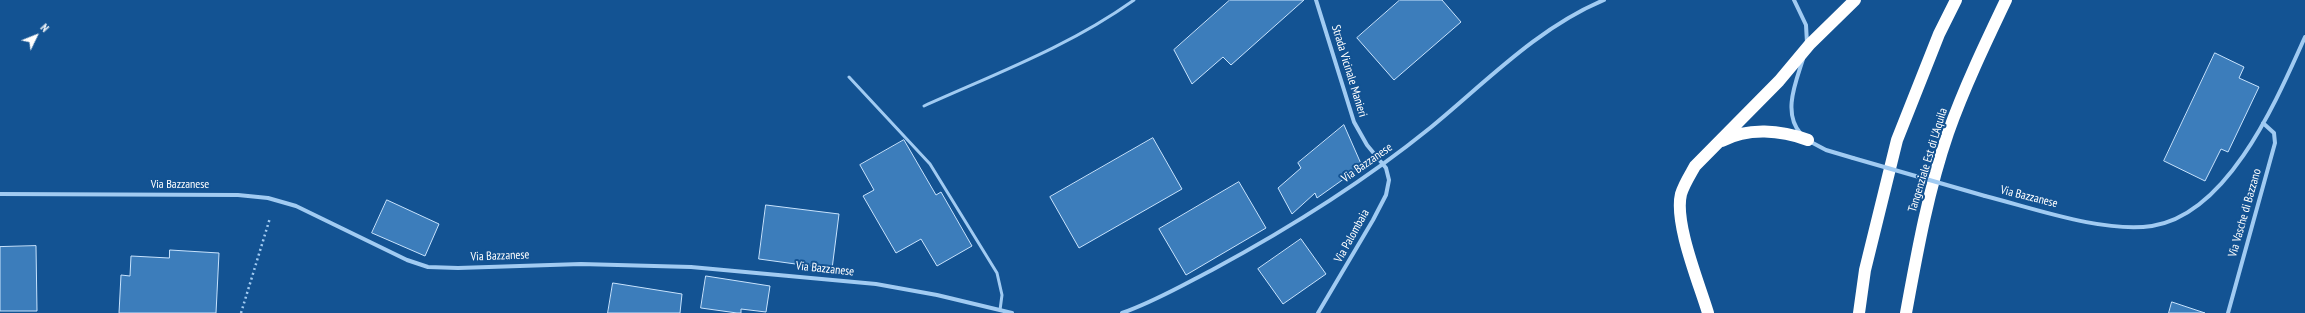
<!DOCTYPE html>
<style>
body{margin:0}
#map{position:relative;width:2305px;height:313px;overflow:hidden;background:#135393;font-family:"PT Sans Narrow",sans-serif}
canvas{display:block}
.north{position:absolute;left:16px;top:16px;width:40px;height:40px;-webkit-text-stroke:3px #135393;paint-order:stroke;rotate:47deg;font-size:11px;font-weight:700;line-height:16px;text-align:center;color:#fff}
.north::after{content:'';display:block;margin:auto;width:14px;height:18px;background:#fff;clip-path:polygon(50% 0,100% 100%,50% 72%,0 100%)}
</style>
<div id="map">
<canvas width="2305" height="313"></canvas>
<div class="north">N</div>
</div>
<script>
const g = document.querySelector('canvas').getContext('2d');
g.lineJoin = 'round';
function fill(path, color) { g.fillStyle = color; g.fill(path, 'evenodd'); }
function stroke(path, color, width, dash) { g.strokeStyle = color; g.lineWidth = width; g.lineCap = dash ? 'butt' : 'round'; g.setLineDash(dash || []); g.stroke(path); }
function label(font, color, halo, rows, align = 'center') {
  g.font = font + ' "PT Sans Narrow",sans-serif'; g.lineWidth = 4; g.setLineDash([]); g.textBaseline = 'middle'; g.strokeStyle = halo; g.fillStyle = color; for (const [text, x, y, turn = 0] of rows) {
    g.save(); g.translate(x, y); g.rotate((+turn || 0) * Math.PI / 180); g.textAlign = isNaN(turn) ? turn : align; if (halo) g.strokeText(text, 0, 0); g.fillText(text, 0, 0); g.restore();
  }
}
const building = new Path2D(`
 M1230,0H1304L1231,65L1223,57L1192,84L1174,50Z
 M1400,0H1442L1461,22L1394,80L1357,38Z
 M2215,53L2244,67L2239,78L2259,87L2228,152L2221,149L2205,181L2164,161Z
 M1344,125L1362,166L1317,198L1315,193L1292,214L1278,188L1301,168L1298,163Z
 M1153,138L1182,189L1079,248L1050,197Z
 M904,140L936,195L941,192L972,246L937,266L921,239L896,253L863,196L874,190L860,165Z
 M1239,182L1266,228L1186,275L1159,229Z
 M387,200L439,224L425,256L372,233Z
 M766,205L839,214L832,269L759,259Z
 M1301,239L1326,274L1283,304L1258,269Z
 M36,246L37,311H0V247Z
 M170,250L219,253L216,313H119L121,275L130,276L131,256L169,258Z
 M706,276L770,286L766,312L741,309V313H737L701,308Z
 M613,283L682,294L680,313H608Z
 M2172,302L2205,313H2169Z`);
const path = new Path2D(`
 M241,313L270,218`);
const lane = new Path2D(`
 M849,77L930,164L997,273L1002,295L1000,310
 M924,106C995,74 1070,46 1134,0`);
const street = new Path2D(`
 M1316,0L1354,122L1367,145L1386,168L1389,180L1386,195L1373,220L1318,313
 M1794,0L1806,25L1807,43
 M1801,134C1782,113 1796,82 1803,59
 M1809,141L1826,150L1853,158
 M0,194L238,195L268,198L296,206L407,260L428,267L458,268L581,264L691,267L876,284L937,295L1012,313
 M1985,196C2033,208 2102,233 2152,226C2229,214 2277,99 2305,37
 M1122,313C1154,302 1183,285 1212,270C1288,229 1362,183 1430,128C1485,83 1537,28 1604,0
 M2228,313L2275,143L2274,133L2263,123`);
const highway = new Path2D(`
 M1722,141C1748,127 1781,130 1808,140
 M1708,313C1699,283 1674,223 1681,194C1684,184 1690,175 1695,166L1779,81L1810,44L1855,0
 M1859,313L1865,270L1897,140L1939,34L1956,0
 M1906,313C1917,253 1928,191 1948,133C1964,88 1985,44 2006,0`);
const streetBridge = new Path2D(`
 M1853,158L1985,196`);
const streetNames = [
 ["Strada Vicinale Manieri",1349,71,73],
 ["Tangenziale Est di L'Aquila",1928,160,-73],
 ["Via Bazzanese",1367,163,-35],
 ["Via Bazzanese",180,185],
 ["Via Bazzanese",2029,197,14],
 ["Via Vasche di Bazzano",2245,213,-74],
 ["Via Palombaia",1352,236,-61],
 ["Via Bazzanese",500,256,-2],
 ["Via Bazzanese",825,269,6]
];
fill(building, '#3c7dbb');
stroke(building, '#c8e3fd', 1);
stroke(path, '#a1cbf2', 2.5, [2, 3]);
stroke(lane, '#a1cbf2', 3);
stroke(street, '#a1cbf2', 4);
stroke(highway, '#fff', 12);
stroke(streetBridge, '#a1cbf2', 4);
label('12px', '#fff', '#135393', streetNames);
</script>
